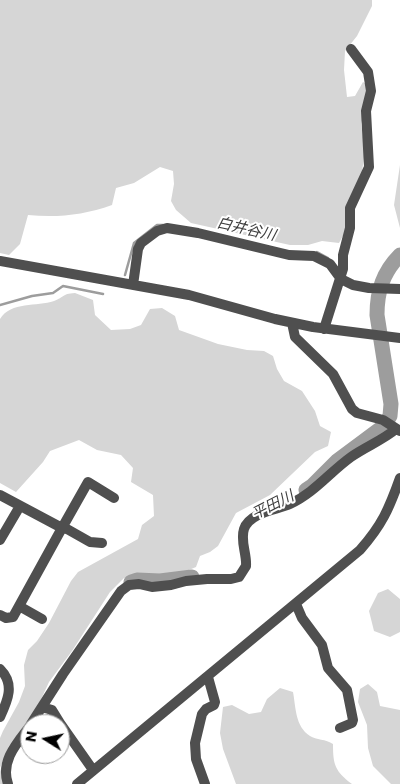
<!DOCTYPE html>
<meta charset="utf-8">
<style>
body{margin:0}
#map{position:relative;width:400px;height:784px;overflow:hidden;background:#fff;font-family:Poppins,sans-serif}
canvas{display:block}
.north{position:absolute;left:20px;top:714px;width:50px;height:50px;box-sizing:border-box;background:#fff;border:1px solid #999;border-radius:50%;rotate:280deg;font-size:14px;font-weight:700;line-height:20px;text-align:center;color:#000}
.north::after{content:'';display:block;margin:auto;width:18px;height:22px;background:#000;clip-path:polygon(50% 0,100% 100%,50% 72%,0 100%)}
</style>
<div id="map">
<canvas width="400" height="784"></canvas>
<div class="north">N</div>
</div>
<script>
const g = document.querySelector('canvas').getContext('2d');
g.lineJoin = 'round';
function fill(path, color) { g.fillStyle = color; g.fill(path, 'evenodd'); }
function stroke(path, color, width, dash) { g.strokeStyle = color; g.lineWidth = width; g.lineCap = dash ? 'butt' : 'round'; g.setLineDash(dash || []); g.stroke(path); }
function label(font, color, halo, rows, align = 'center') {
  g.font = font + ' Poppins,"Noto Sans JP",sans-serif'; g.lineWidth = 4; g.setLineDash([]); g.textBaseline = 'middle'; g.strokeStyle = halo; g.fillStyle = color; for (const [text, x, y, turn = 0] of rows) {
    g.save(); g.translate(x, y); g.rotate((+turn || 0) * Math.PI / 180); g.textAlign = isNaN(turn) ? turn : align; if (halo) g.strokeText(text, 0, 0); g.fillText(text, 0, 0); g.restore();
  }
}
const green = new Path2D(`
 M0,0H372V6L357,36L345,51L344,70L347,97L355,96L363,82L371,87L361,124L365,150L362,172L344,234L339,243L322,241L308,245H290L191,223L176,210L171,201L174,184L173,171L160,167L134,183L116,188L112,205C84,215 57,218 28,215L20,244L9,255L0,253Z
 M400,165V228L394,205Z
 M75,293L93,300L95,315L111,330L130,329L141,325L150,309L162,308L175,316L179,330L218,344L247,350L264,351L273,356L277,369L284,381L302,391L315,411L320,426L331,432L328,446L315,452L270,495L236,513L218,546L210,552L200,556L196,567L172,577L124,578L110,592L72,651L49,682L37,708L9,746L0,768L4,784H0V738L3,731L19,702L25,686L24,665L28,650L37,641L49,623L71,581L78,572L138,539L142,525L154,516L153,495L131,482L133,468L121,455L97,450L79,440L50,451L43,462L16,492L0,483V319C11,301 37,307 54,301C65,297 61,294 75,293Z
 M388,589L400,599V632L390,637L374,631L369,611L378,593Z
 M368,684L377,692L380,706L400,710V784H391L373,766L368,748L367,725L358,702L360,689Z
 M280,688L293,692C296,708 295,726 310,736C316,740 326,739 333,744C333,765 335,771 352,784H236L223,749L220,733L223,707L232,705L249,714L261,712L267,699Z`);
const stream = new Path2D(`
 M317,252L328,258
 M125,275L134,243L157,225H163
 M0,305L32,296L53,293L63,286L103,294`);
const river = new Path2D(`
 M306,490L312,486L337,461L384,426L390,416L391,404L377,315C377,291 383,272 400,255
 M131,582L137,580L160,581L192,577`);
const minor = new Path2D(`
 M0,261L189,295L275,319L313,327L400,338
 M133,285L138,249L141,243L157,231L167,228L198,233L289,255L314,256L330,264L341,279L353,285L369,288L400,289
 M292,323L295,337L333,374L352,409L357,413L383,420L400,431
 M324,329L343,269V255L350,228V208L369,167L366,111L371,91L368,72L351,49
 M0,495L62,528L13,617L6,618L0,615
 M0,540L20,506
 M102,543L90,542L67,529L62,528L88,482L114,498
 M296,604L302,618L322,645L328,668L347,690L353,720L352,723L340,728
 M19,606L42,619
 M0,669C15,684 8,700 0,717
 M42,707L52,710L60,723L93,770
 M31,724L63,674L121,591L129,585L139,584L152,587L171,585L186,581L207,579H231L239,577L246,566C247,554 240,541 244,529C250,512 277,510 290,504C314,493 330,472 351,457C365,447 383,440 396,429
 M8,784C0,761 17,743 30,726
 M77,784L360,550C382,525 389,509 400,478
 M205,784L196,759L195,743L202,714L206,709L214,705L215,702L208,677`);
const waterNames = [
 ["白井谷川",246,230,13],
 ["平田川",273,506,-27]
];
fill(green, '#d6d6d6');
stroke(stream, '#9d9d9d', 2.5);
stroke(river, '#9d9d9d', 15);
stroke(minor, '#4f4f4f', 10);
label('italic 15px', '#3e3e3e', '#fff', waterNames);
</script>
